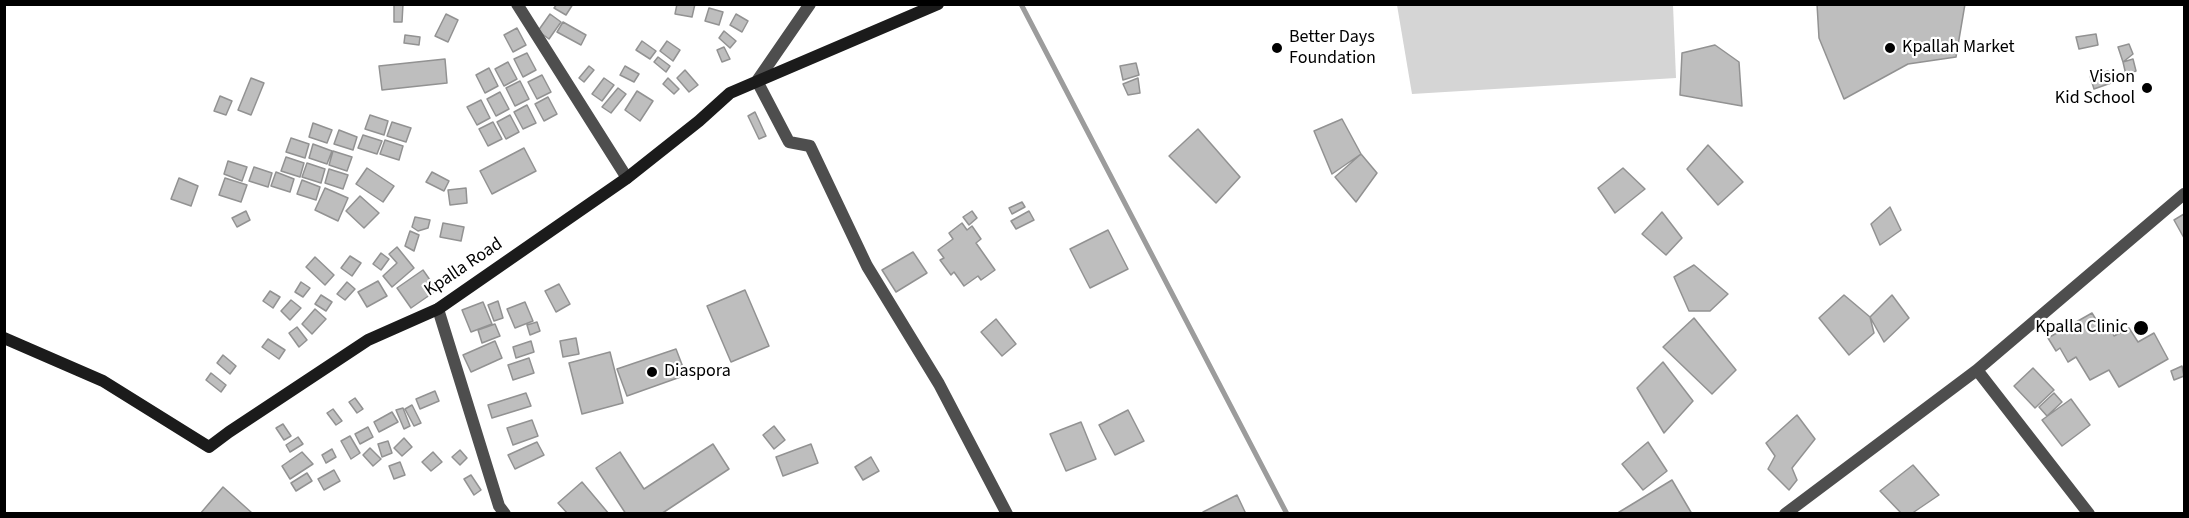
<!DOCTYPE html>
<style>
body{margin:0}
#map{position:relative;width:2189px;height:518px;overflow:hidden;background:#fff;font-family:"Source Sans 3",sans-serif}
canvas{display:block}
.frame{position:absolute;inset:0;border:6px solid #000;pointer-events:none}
</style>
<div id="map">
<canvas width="2189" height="518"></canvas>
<div class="frame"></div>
</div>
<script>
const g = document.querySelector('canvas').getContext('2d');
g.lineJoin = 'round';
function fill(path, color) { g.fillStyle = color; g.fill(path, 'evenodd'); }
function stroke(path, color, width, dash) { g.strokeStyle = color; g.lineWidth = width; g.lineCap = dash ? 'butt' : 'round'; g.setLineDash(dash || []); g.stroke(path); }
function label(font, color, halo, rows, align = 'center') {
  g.font = font + ' "Source Sans 3",sans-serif'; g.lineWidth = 4.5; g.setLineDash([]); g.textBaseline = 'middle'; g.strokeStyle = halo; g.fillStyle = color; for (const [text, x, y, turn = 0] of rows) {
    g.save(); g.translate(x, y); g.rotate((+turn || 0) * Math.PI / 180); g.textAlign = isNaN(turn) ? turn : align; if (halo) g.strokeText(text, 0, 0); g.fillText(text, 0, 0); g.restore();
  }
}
const green = new Path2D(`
 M1397,5H1673L1676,78L1412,94Z`);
const stream = new Path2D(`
 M1021,4L1287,514`);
const building = new Path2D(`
 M394,4H403L402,22H394Z
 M557,4H573L566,15L554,8Z
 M677,4H695L692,17L675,14Z
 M1817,4H1965L1956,57L1908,64L1844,99L1819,38Z
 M709,8L723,12L719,25L705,21Z
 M446,14L458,20L448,42L435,36Z
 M550,14L561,22L549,39L538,31Z
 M736,14L748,21L742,32L730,25Z
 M563,22L586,35L581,45L557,32Z
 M517,28L526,45L513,52L504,35Z
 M724,31L736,41L730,48L719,38Z
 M2096,34L2098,45L2079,49L2076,37Z
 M405,35L420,37L419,45L404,43Z
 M642,41L656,51L650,59L636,50Z
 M667,41L680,50L673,61L660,51Z
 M2129,44L2133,54L2123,62L2118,47Z
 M1715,45L1739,62L1742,106L1680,95L1682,53Z
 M724,47L730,59L722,62L717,50Z
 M527,53L536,70L523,77L514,59Z
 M658,57L670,66L666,72L654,62Z
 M445,59L447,83L382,90L379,66Z
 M2133,59L2136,71L2126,75L2123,62Z
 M508,62L517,79L504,86L495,69Z
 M1136,63L1139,75L1123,80L1120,66Z
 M589,66L594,70L584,82L579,78Z
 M625,66L639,74L634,82L620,75Z
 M489,68L498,86L485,93L476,75Z
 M685,70L698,85L689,92L677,78Z
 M2108,71L2111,83L2094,89L2090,76Z
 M542,75L551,92L537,99L528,82Z
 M251,78L264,83L251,115L238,110Z
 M604,78L614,85L602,101L592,94Z
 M668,78L679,89L674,94L663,84Z
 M1138,78L1140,93L1128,95L1123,84Z
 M520,81L529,99L515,106L506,88Z
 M618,88L626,94L611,113L602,107Z
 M637,91L653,101L640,121L625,110Z
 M500,92L509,109L496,116L487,99Z
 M220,96L232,101L226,115L214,111Z
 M548,97L557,114L544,121L535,104Z
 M481,100L490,118L477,125L467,107Z
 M527,105L536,123L523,129L514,112Z
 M755,112L766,136L759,139L748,116Z
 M370,115L388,121L384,135L365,129Z
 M510,115L519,132L506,139L497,122Z
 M1342,119L1361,154L1332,174L1314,131Z
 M392,122L411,128L406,142L387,136Z
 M493,122L502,139L488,146L479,129Z
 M313,123L332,130L327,143L309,137Z
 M1198,129L1240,177L1216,203L1169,156Z
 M339,130L357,137L353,150L334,144Z
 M363,135L382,141L377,154L358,148Z
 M291,138L309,144L305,158L286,152Z
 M385,140L403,146L399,160L380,154Z
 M313,144L332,151L327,164L309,158Z
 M1708,145L1743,182L1718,205L1687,169Z
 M524,148L536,171L492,194L480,171Z
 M333,151L352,157L347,171L329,165Z
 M1361,154L1377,173L1356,202L1335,177Z
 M286,157L304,163L300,177L281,171Z
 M228,161L247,167L242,181L224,174Z
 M307,163L325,169L321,183L302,177Z
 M254,167L272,173L268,187L249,181Z
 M367,168L394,186L383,202L356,184Z
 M1623,168L1645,189L1615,213L1598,188Z
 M329,169L348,175L343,189L325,183Z
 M276,172L294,179L290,192L271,186Z
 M432,172L449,181L444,191L426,182Z
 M179,178L198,186L191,206L171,199Z
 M225,178L247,185L241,202L219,195Z
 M302,180L320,187L316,200L297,194Z
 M325,188L348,198L338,221L315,210Z
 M466,188L467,203L450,205L448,190Z
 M360,196L379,213L364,228L346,211Z
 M1022,202L1025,207L1012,214L1009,208Z
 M1890,207L1901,230L1880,245L1871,224Z
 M246,211L250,220L237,227L232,218Z
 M972,211L977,218L969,225L963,217Z
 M1029,211L1034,220L1016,229L1011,221Z
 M1662,212L1682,238L1666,255L1642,234Z
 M2184,214V238L2174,220Z
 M415,217L430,220L428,228L418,231L412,227Z
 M443,223L464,227L461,241L440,237Z
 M962,223L967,230L972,226L981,239L976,243L995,270L981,280L978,276L964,286L954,272L951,275L940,260L944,258L938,250L953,239L949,233Z
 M1108,230L1128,269L1090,288L1070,249Z
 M410,231L419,235L414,251L405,246Z
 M397,247L414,268L392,287L383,276L397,263L389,254Z
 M913,252L927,273L896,292L882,270Z
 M381,253L389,259L381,270L373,264Z
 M350,256L361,263L352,276L341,268Z
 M315,257L334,275L325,285L306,267Z
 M1694,265L1728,294L1710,311H1689L1674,277Z
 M423,270L437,290L411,308L397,288Z
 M378,281L387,296L367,307L358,292Z
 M301,282L310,288L303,297L295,292Z
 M347,282L355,289L345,300L337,294Z
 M559,284L570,304L556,312L545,291Z
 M745,290L769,346L731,362L707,306Z
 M270,291L280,297L273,308L263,301Z
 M321,295L332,302L326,311L315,304Z
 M1844,295L1870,317L1874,333L1849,355L1819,318Z
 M1892,295L1909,318L1884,342L1870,317Z
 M291,300L301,308L290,320L281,311Z
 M498,301L503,318L494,321L488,305Z
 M483,302L492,324L471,332L462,310Z
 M525,302L533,321L515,328L507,309Z
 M315,309L326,319L312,334L302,324Z
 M2092,313L2103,331L2109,327L2114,336L2129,328L2138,342L2154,333L2168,359L2119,387L2109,370L2090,380L2076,357L2068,362L2060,348L2056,351L2048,338Z
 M1694,318L1736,370L1712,394L1663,347Z
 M996,319L1016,344L1002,356L981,332Z
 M537,322L540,331L530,335L527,325Z
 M495,324L500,336L482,343L478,330Z
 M297,327L307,340L299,347L289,333Z
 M576,338L579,354L563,357L560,341Z
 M268,339L285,350L279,359L262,347Z
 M495,341L502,358L471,372L463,355Z
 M531,341L534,352L516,358L513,347Z
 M676,349L686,375L627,396L617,369Z
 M610,352L623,403L582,414L569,363Z
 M223,355L236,366L230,374L217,363Z
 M529,358L534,373L513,380L508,365Z
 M1663,362L1693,401L1664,433L1637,388Z
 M2182,366L2184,376L2174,380L2171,371Z
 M2033,368L2054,390L2035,408L2014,386Z
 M211,373L226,385L221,392L206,380Z
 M435,391L439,401L420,409L416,399Z
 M526,393L531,406L492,418L488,405Z
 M2054,393L2062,402L2047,416L2039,407Z
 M355,398L363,409L357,413L349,402Z
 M2071,399L2090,425L2062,446L2042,420Z
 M412,405L421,423L414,426L405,409Z
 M403,408L410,426L404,429L396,410Z
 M333,409L342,421L336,425L327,413Z
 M1128,410L1144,441L1115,455L1099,425Z
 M392,412L398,422L379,432L374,422Z
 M1797,415L1815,439L1792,468L1797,480L1789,490L1768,469L1775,456L1766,443Z
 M532,420L538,436L513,445L507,428Z
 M1081,422L1096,459L1066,471L1050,434Z
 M283,424L291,436L284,440L276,428Z
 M774,426L785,440L774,449L763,435Z
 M368,427L373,437L360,444L355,434Z
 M350,436L360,453L351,459L341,441Z
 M298,437L303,444L290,452L286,445Z
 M404,438L412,447L402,456L394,448Z
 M388,441L392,453L382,457L378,444Z
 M537,442L544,455L515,469L508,455Z
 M1648,442L1667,471L1643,490L1622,464Z
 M713,444L729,469L661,514H626L596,468L620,452L644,489Z
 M811,444L818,463L783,476L776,457Z
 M370,448L381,459L373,466L363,455Z
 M332,449L336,457L326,463L322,455Z
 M460,450L467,458L460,465L452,457Z
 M302,452L313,464L290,479L282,466Z
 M433,452L442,462L431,471L422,462Z
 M871,457L879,471L863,480L855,467Z
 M400,462L405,475L394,479L389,466Z
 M1913,465L1939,495L1911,514H1902L1880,491Z
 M334,470L340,481L324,490L318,479Z
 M307,473L312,481L296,491L291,483Z
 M471,475L481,490L474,495L464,479Z
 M1672,480L1692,514H1616Z
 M582,482L609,514H568L558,503Z
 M223,487L252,513V514H200Z
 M1237,495L1246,514H1204L1203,512Z`);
const street = new Path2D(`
 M517,4L627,178
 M810,4L757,81L789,142L810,146L867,266L939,384L1007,514
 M438,309L499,506L505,514
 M1977,370L2089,514
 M1785,514L1977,370L2184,194`);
const secondary = new Path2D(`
 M4,338L103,381L209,447L229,432L368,340L438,309L627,178L699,121L730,93L938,4`);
const markers = [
 [1277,48,6,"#000"],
 [1890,48,6,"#000"],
 [2147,88,6,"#000"],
 [2141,328,8,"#000"],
 [652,372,6,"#000"]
];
const poiNames = [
 ["Better Days",1289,38],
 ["Foundation",1289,59],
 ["Kpallah Market",1902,48],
 ["Vision",2135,78,"right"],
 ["Kid School",2135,99,"right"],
 ["Kpalla Clinic",2128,328,"right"],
 ["Diaspora",664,372]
];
const streetNames = [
 ["Kpalla Road",464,268,-34]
];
fill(green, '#d5d5d5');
stroke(stream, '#9c9c9c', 5);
fill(building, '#bebebe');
stroke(building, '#929292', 1.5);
stroke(street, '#4e4e4e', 12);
stroke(secondary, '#1b1b1b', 12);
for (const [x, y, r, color] of markers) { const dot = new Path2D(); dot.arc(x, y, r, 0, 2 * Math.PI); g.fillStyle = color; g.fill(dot); stroke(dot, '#fff', 2); }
label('18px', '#000', '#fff', poiNames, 'left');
label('18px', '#000', '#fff', streetNames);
</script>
